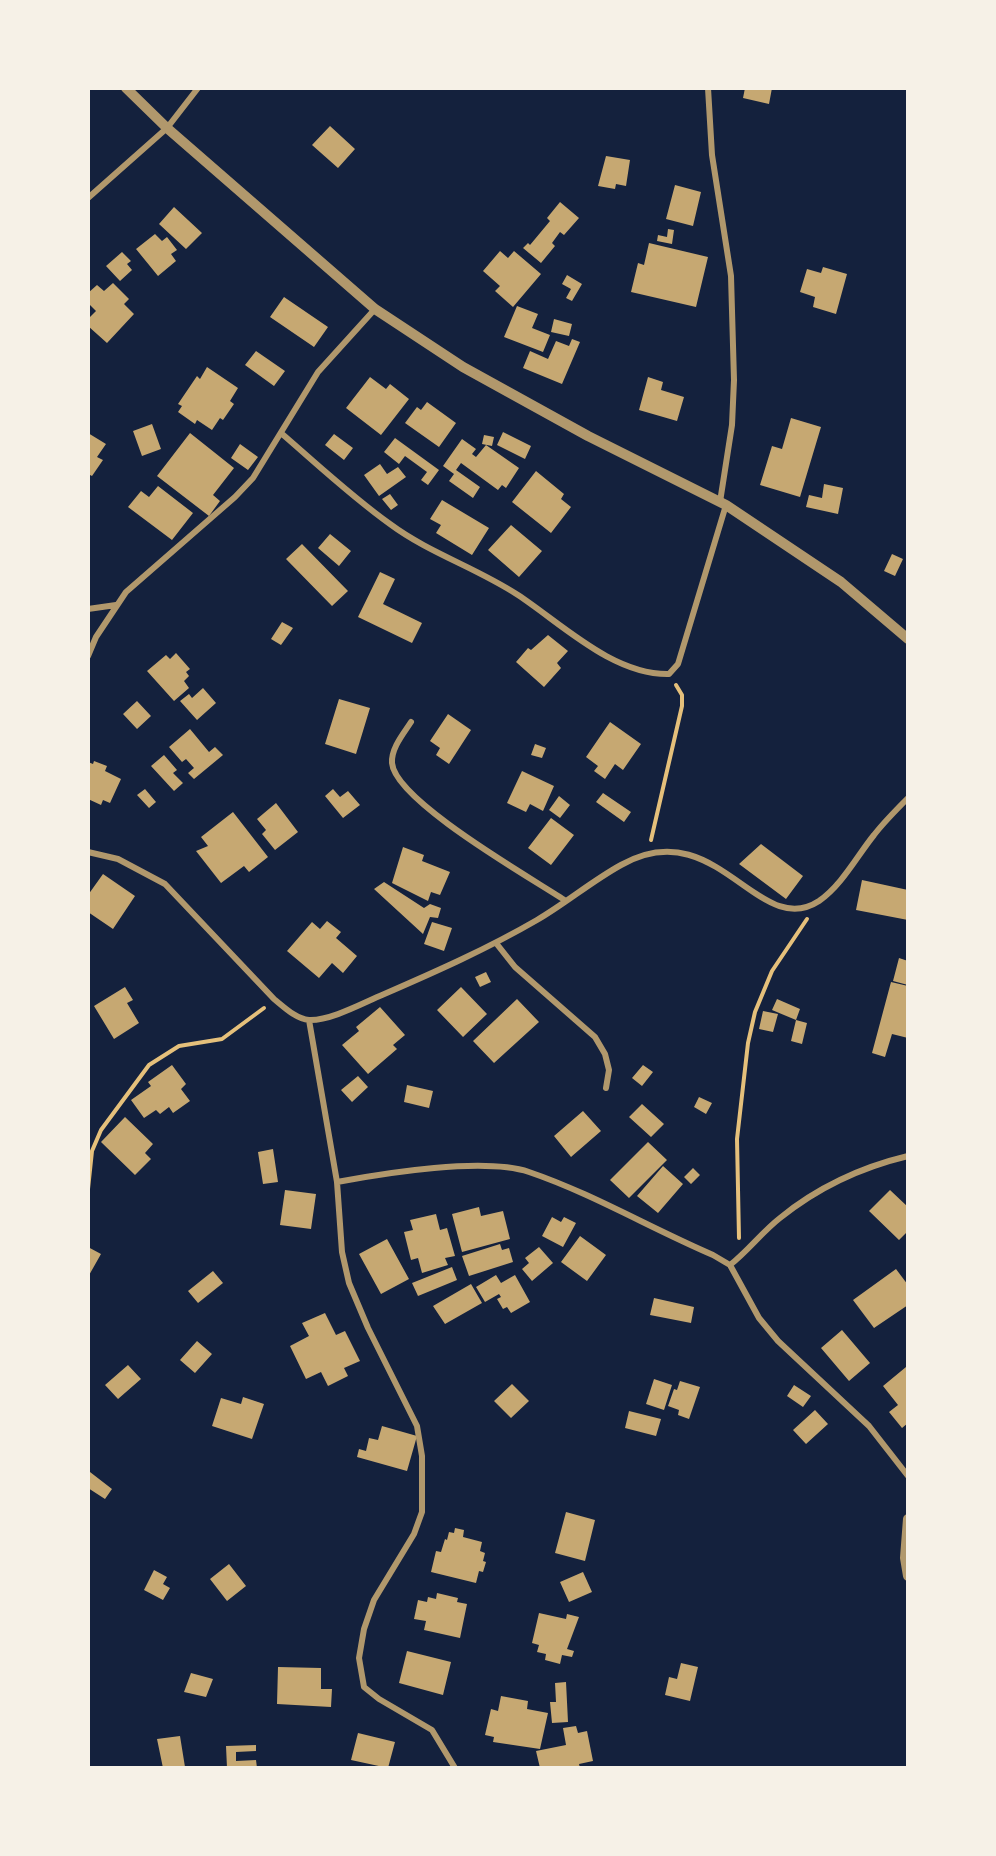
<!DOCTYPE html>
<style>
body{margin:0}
#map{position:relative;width:996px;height:1856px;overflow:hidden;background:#14213d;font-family:"DejaVu Sans",sans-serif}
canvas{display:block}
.frame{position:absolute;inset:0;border:90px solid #f6f1e7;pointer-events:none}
</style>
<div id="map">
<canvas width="996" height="1856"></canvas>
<div class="frame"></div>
</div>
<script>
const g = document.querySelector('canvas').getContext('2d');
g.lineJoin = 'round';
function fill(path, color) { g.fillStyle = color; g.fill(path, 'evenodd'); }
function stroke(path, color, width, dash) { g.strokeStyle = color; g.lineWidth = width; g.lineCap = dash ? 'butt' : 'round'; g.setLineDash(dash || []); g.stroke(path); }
const building = new Path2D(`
 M745,88H772L769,104L743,98Z
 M330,126L355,149L338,168L312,145Z
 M606,156L630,160L626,186L616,184L615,189L598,186Z
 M675,185L701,192L693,226L666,219Z
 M560,202L579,218L564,235L560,232L552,243L555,246L541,263L523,248L528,243L530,245L550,221L547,218Z
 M174,207L202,233L186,249L159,224Z
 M668,229L674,230L672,244L657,241L658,235L667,237Z
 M155,234L162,241L167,237L177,250L171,254L176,261L158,276L136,249Z
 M649,243L708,257L696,307L631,292L638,263L644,265Z
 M500,251L508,258L514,251L541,274L513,307L495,291L500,286L483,271Z
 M122,252L131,261L127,264L132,270L120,281L106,266Z
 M823,267L847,274L836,314L813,307L815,297L800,292L807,269L821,273Z
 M567,275L582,284L572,301L566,298L571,289L562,284Z
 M113,283L129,299L124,304L134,314L107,343L88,326V319L96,311L88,303V293L97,285L104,291Z
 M284,297L328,327L314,347L270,317Z
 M517,306L538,314L532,328L550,335L543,352L504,337Z
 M554,319L572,324L569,336L551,332Z
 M572,339L580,342L562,384L523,368L530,351L548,359L556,341L569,346Z
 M256,351L285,371L274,386L245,365Z
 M207,367L238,388L230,401L234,404L223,420L220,418L212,430L197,420L195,424L178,412L182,406L178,404L197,376L200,379Z
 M370,377L386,389L390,384L409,399L381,435L346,408Z
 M648,377L663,382L661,390L684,397L677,421L639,410Z
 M427,402L456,423L439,447L405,423L417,407L421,410Z
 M791,418L821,427L800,497L760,485L772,446L782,449Z
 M152,424L161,449L142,456L133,431Z
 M503,432L531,446L525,459L497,445Z
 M88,433L106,444L97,457L103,460L92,476L88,474Z
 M190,433L234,468L213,495L220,501L209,516L157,476Z
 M334,434L353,448L344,460L325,445Z
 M484,435L494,437L492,446L482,444Z
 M395,438L439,470L428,485L421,480L427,472L405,456L399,464L384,452Z
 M462,439L476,449L472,454L476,457L486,445L519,468L506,488L502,485L498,490L461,463L456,470L480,487L473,498L449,481L454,474L443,466Z
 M240,444L258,457L248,470L231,458Z
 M380,464L387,474L398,467L406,477L379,496L364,475Z
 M536,471L564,494L561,499L571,507L551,533L512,502Z
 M824,484L843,488L838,514L806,507L809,495L822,498Z
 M158,486L193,513L172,540L128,507L141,491L149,497Z
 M390,494L398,505L391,510L382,499Z
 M442,500L489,528L472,555L436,533L441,525L430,519Z
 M511,525L542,551L519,577L488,550Z
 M330,534L351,551L339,566L318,548Z
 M302,544L348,591L332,606L286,559Z
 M892,554L903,559L895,576L884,571Z
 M380,572L395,579L383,604L422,623L412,643L358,617Z
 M282,622L293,628L281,645L271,639Z
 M548,635L568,651L557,663L561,668L544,687L516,662L528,648L531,650Z
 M176,653L190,669L186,672L189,676L184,681L189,688L174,701L147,671L166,655L170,659Z
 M203,688L216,703L197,720L180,701L189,694L192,698Z
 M339,699L370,708L356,754L325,744Z
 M137,701L151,716L137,729L123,714Z
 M448,714L471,730L449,764L436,755L440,748L430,741Z
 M610,722L641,744L623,770L615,764L605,779L594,771L598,766L586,757Z
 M190,729L209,752L215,747L223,755L194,779L188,773L194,768L186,759L182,762L169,747Z
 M535,744L546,748L542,758L531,755Z
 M164,755L177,770L173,773L183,783L174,791L151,766Z
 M94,761L107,766L105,771L121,779L110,803L103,800L101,805L88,799V762L93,764Z
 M522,771L554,786L543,811L530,804L526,812L507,803Z
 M145,789L156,802L149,808L137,795Z
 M333,789L340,797L348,791L360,805L343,818L325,796Z
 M603,793L631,812L624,822L596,802Z
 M559,796L570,805L560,818L549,810Z
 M276,803L298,832L275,850L262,834L266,830L257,819Z
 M233,812L268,857L249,872L244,866L221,883L196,851L208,846L201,837Z
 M551,818L574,835L551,865L528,848Z
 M761,844L803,876L786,899L739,864Z
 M403,847L424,855L422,861L450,872L440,895L431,892L428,901L392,883Z
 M103,874L135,896L113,929L88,912V895Z
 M862,880L908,890V920L856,910Z
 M384,882L424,908L430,904L441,908L438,918L430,917L423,934L374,889Z
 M327,921L341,932L336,938L357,956L343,973L332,963L319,978L287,951L312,922L320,929Z
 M432,922L452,928L444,951L424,944Z
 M899,958L908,961V985L893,981Z
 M486,972L491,982L480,987L475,977Z
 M891,982L908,986V1038L892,1034L885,1057L872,1053Z
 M125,987L133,1000L127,1003L139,1023L114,1039L94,1006Z
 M461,987L487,1014L463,1037L437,1010Z
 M517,999L539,1022L494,1063L473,1041Z
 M777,999L800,1009L796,1020L772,1010Z
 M380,1007L405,1035L393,1045L397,1049L368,1074L342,1045L359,1031L356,1027Z
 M763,1011L778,1014L773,1032L759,1029Z
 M796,1020L807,1023L802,1044L791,1041Z
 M172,1065L186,1084L181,1089L190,1101L173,1113L169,1107L160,1114L156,1110L144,1118L131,1100L151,1086L148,1082Z
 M643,1065L653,1072L642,1086L632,1078Z
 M358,1076L368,1087L352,1102L341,1090Z
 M407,1085L433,1091L429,1108L404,1102Z
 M699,1097L712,1103L706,1114L694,1107Z
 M642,1104L664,1124L651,1137L629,1117Z
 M583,1111L601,1131L571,1157L554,1136Z
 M125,1117L153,1144L145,1153L151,1159L135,1175L101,1142Z
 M648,1142L667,1160L629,1198L610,1180Z
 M273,1149L278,1182L263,1184L258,1152Z
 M663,1166L683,1184L658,1213L637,1196Z
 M693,1168L700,1175L691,1184L684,1177Z
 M285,1190L316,1194L311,1229L280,1225Z
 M890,1190L908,1207V1231L899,1240L869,1211Z
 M479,1207L481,1216L503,1211L510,1239L462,1252L452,1214Z
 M436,1214L440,1230L447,1228L455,1256L445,1258L448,1265L422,1273L418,1258L411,1260L404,1232L413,1230L410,1220Z
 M552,1217L561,1222L564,1217L576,1223L563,1247L542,1236Z
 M580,1236L606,1255L587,1281L561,1262Z
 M387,1239L409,1279L381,1294L359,1254Z
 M500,1244L502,1250L509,1248L513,1262L469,1276L462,1256Z
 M88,1247L101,1254L88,1277Z
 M539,1247L553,1263L532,1281L522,1269L529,1263L525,1258Z
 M452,1267L457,1280L418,1296L412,1283Z
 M896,1269L908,1285V1305L874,1328L853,1300Z
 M213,1271L223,1283L198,1303L188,1291Z
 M496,1275L501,1283L515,1275L530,1302L511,1313L507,1307L503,1309L497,1299L501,1297L499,1294L485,1302L476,1287Z
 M471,1284L482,1303L445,1324L433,1306Z
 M654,1298L694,1307L691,1323L650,1315Z
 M325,1313L336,1335L345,1331L360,1361L344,1368L348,1376L328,1386L321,1372L306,1379L290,1346L309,1336L302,1323Z
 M842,1330L870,1363L849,1381L821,1348Z
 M197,1341L212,1354L195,1373L180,1360Z
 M128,1365L141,1379L118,1399L105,1385Z
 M906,1367L908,1423L902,1428L889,1412L898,1405L883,1386Z
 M654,1379L672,1385L664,1410L646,1404Z
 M680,1381L700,1387L689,1419L678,1415L679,1410L668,1406L674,1389L677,1390Z
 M512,1384L529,1401L511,1418L494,1401Z
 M794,1385L811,1396L803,1407L787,1396Z
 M243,1397L264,1404L252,1439L212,1426L221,1398L241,1404Z
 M815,1410L828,1424L806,1444L793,1430Z
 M629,1411L661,1419L656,1436L625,1428Z
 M382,1426L417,1436L407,1471L357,1457L359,1449L366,1451L369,1438L378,1440Z
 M90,1472L112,1489L105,1499L88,1488Z
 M566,1512L595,1520L585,1561L555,1553Z
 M455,1528L464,1530L463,1537L482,1542L480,1551L485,1553L483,1561L486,1562L483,1572L479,1571L476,1583L431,1572L436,1551L441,1552L445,1539L447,1540L449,1532L454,1533Z
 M229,1564L246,1586L227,1601L210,1579Z
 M154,1570L167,1577L163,1584L170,1588L163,1600L144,1590Z
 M583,1572L592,1592L569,1602L560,1582Z
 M437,1593L458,1598L457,1602L467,1604L460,1638L424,1630L426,1621L414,1619L418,1600L427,1602L428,1597L436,1599Z
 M539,1613L566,1619L567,1614L579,1617L567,1649L574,1651L572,1657L562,1655L560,1664L545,1660L546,1654L537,1652L539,1645L532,1643Z
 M407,1651L451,1662L443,1695L399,1683Z
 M681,1663L698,1667L690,1701L665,1695L669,1677L677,1679Z
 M278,1667L321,1668V1689H332L331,1707L277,1704Z
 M191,1673L213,1679L206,1697L184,1692Z
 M566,1682L568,1722L552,1723L550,1702H556L555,1683Z
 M501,1696L528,1701L527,1709L548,1713L540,1749L493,1742L494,1737L485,1735L491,1709L498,1711Z
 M576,1726L578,1733L587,1731L593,1761L579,1764L580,1768H540L536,1751L566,1745L563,1728Z
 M358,1733L395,1742L388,1768L351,1760Z
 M180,1736L185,1767L163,1768L157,1739Z
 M256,1745V1751L236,1752V1761L256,1760L257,1768H227L226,1746Z`);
const path = new Path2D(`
 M651,840L682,706V695L676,685
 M88,1189L92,1151L101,1130L149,1065L179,1046L222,1039L264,1008
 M739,1238L737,1139L748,1043L755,1012L772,971L807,919`);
const minor = new Path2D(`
 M708,88L712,155L731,276L734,380L732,425L720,502
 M88,198L167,128L198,88
 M281,433C317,464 352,497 390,524C429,553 477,568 518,595C562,624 613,675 669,674L678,664L726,505
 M88,609L116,605
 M88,656L96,637L126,592L235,497L253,478L318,372L375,309
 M411,722C404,733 391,748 392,763C395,801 533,879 566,901
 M88,852L118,859L165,884L274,999C284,1007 296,1019 309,1020C330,1021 363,1003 382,995C435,972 487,949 537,920C566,903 592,881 621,865C716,811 758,941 819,901C842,885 857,856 874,835C884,822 896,810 908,798
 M496,943L515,967L595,1037L605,1054L609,1070L606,1088
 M309,1020L337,1182L342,1252L349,1283L368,1328L417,1426L422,1456V1512L414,1534L374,1600L364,1629L359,1658L364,1687L379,1699L432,1730L455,1768
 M337,1182C385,1173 484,1157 529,1172C591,1193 652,1229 713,1255L730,1265L759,1318L778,1341L869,1426L908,1476
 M730,1265C748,1251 762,1232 780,1218C817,1188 862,1167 908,1156`);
const tertiary = new Path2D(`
 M126,88L167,128L375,309L463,367L588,436L726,505L841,582L908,639
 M908,1519L905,1558L908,1576`);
fill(building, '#c6a872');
stroke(path, '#e5c07b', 4);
stroke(minor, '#b1986c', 6);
stroke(tertiary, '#b1986c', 10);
</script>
